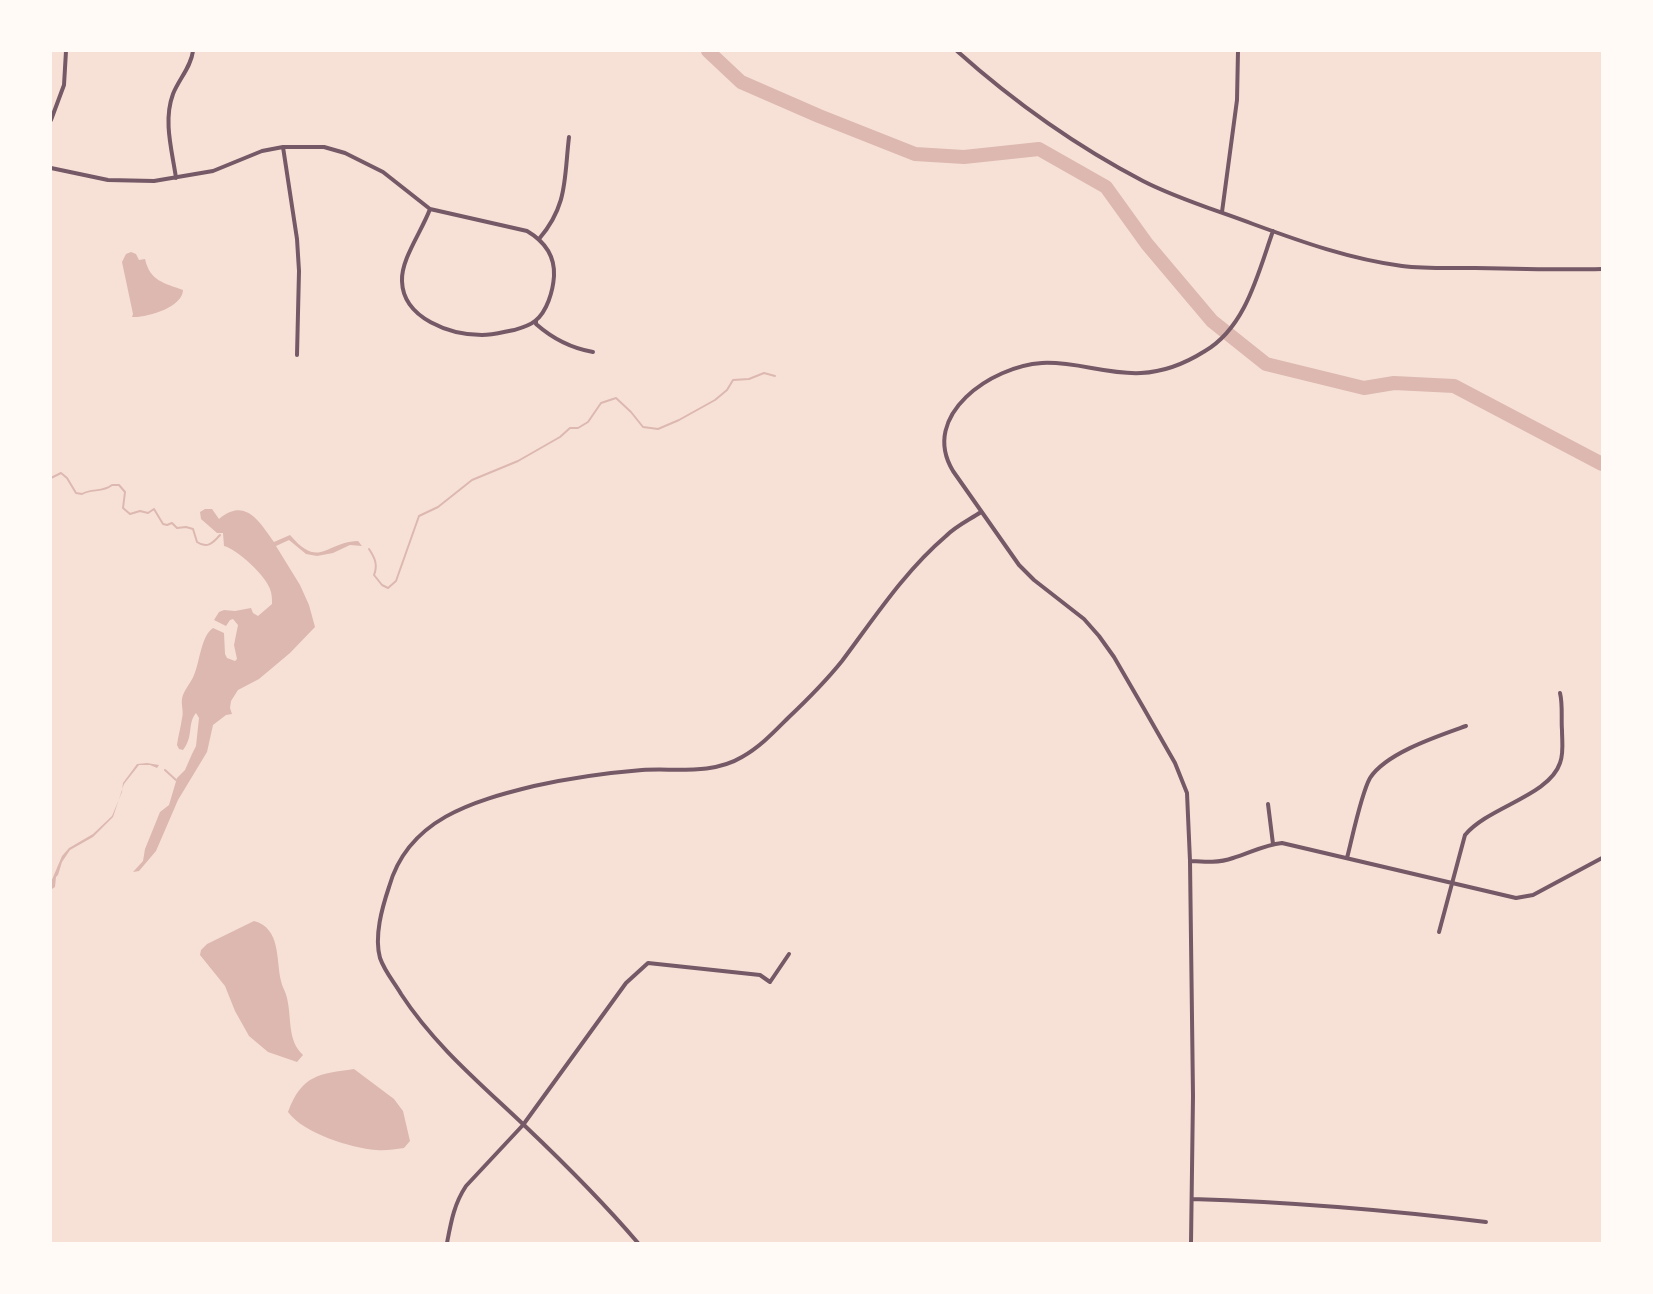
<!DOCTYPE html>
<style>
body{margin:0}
#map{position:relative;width:1653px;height:1294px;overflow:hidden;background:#f7e1d7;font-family:Inter,sans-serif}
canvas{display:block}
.frame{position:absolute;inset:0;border:52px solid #fffaf5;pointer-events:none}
</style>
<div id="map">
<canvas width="1653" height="1294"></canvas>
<div class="frame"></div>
</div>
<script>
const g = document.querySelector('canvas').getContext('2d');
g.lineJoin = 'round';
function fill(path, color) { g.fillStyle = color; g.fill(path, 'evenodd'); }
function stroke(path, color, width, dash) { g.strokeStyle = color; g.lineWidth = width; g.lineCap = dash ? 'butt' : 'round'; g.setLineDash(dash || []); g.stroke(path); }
const water = new Path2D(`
 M131,252L136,254L139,260L145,259C150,281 164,283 183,290C183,307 147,318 132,317L133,314L122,262L126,254Z
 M205,509H212L219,519C245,497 259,521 274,542L290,535C320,570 325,542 358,541L362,546L350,545L333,553L317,556L306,554L289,540L276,546L300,585L309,605L315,627L290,653L259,679L238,690L231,701L230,708L232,714L226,715L213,725L207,752L178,800L156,851L139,871L133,872L143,861L145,849L160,812L169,805L177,778L185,770L192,754L196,746L199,718L196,713C187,724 194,736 183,750L179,749L177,745C178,736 181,727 182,718C184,712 181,705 182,699C183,691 191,683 194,675C200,661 201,636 213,628L224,633L225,654L227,658L235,661L237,659L234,645L238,625L233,619L230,620L226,626L214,620L219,612L224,610L235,611L251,608L253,613L258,616L272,604C272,599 272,594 270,589C266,576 237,549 224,546L223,533H217L201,519L200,512Z
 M147,763L159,765L157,768L150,765H139L124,784L113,817L93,837L70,850L62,862L58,875L56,877L55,887L52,889L51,882L62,856L69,848L93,834L112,816L122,792L123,783L137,764Z
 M254,921C281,928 276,960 281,981C282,987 286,992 287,998C292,1019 287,1040 303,1055L297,1062L268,1052L249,1036L235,1011L225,986L200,955L201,950L207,944Z
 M354,1069L394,1099L403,1111L410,1141L404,1148C395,1149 386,1151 376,1150C351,1148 303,1133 288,1112C302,1074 320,1074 354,1069Z`);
const stream = new Path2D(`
 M51,478L61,473L67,478L76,493L82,494C92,488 102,493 112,485H119L125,492L123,508L130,514L140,511L148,513L154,509L163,524L167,525L172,523L177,528L186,527L193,529L197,542C207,549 213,543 220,535
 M369,549C375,558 378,565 374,575L382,585L388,588L396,581L419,516L438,507L472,480L518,461L560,437L570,428H578L588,422L601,403L616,398L631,412L643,427L658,429L679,420L715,400L727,390L733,380L749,379L764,373L775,376
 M165,770L176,780`);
const river = new Path2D(`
 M708,51L741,82L819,116L915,154L964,157L1039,149L1106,187L1147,244L1212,321L1266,364L1364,388L1394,383L1454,386L1602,464`);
const minor = new Path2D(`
 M957,51C1013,101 1076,146 1143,181C1178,199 1216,210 1253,224C1302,242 1350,259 1402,266C1426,269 1451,268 1475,268C1517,269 1559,270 1602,269
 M51,120L64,85L66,51
 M283,147L297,239L299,271L297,355
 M51,168L108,180L154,181L213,171L262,151L283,147H324L345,153L383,172L430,209L527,231C544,241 555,256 554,276C553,291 547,312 535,321C529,326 521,328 514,330C503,332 493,335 482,335C451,335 403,319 402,281C401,259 422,231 430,209
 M176,178C172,150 163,121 173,94C179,79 191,67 193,51
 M1222,212L1237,100L1238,51
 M539,239C568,205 564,179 569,137
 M536,321V324C553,339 570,348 593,352
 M1268,804L1273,844
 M1347,858C1352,839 1361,794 1370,778C1386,753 1438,736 1466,726
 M1190,861C1205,862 1219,863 1233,858C1250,853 1264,845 1282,843L1516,898L1533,895L1602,858
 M1439,932L1465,835C1488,807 1549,796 1560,763C1564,753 1562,741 1562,730C1561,719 1563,705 1560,693
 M1192,1199C1290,1202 1388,1210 1486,1222
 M447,1243C451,1222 454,1204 466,1186L523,1125L626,983L648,963L760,975L770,982L789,954
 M638,1243C603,1202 564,1163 525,1126C481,1084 435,1046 401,994C394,982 385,972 380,958C374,936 382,908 389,887C408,819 473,801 534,786C570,778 605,773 642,770C675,768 712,775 742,757C760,747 774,732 788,718C807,700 826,681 842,661C875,617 904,572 946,536C956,526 969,520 981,512
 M1191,1243L1193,1096L1190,861L1187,793L1175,763L1143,707L1114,657L1099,636L1084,619L1034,580L1019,565L953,471C919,415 992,366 1042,363C1075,361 1108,375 1141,373C1163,372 1186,363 1205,351C1246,327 1258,273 1273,231`);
fill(water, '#dcb8b0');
stroke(stream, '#dcb8b0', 2);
stroke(river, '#dcb8b0', 14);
stroke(minor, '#755966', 4);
</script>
